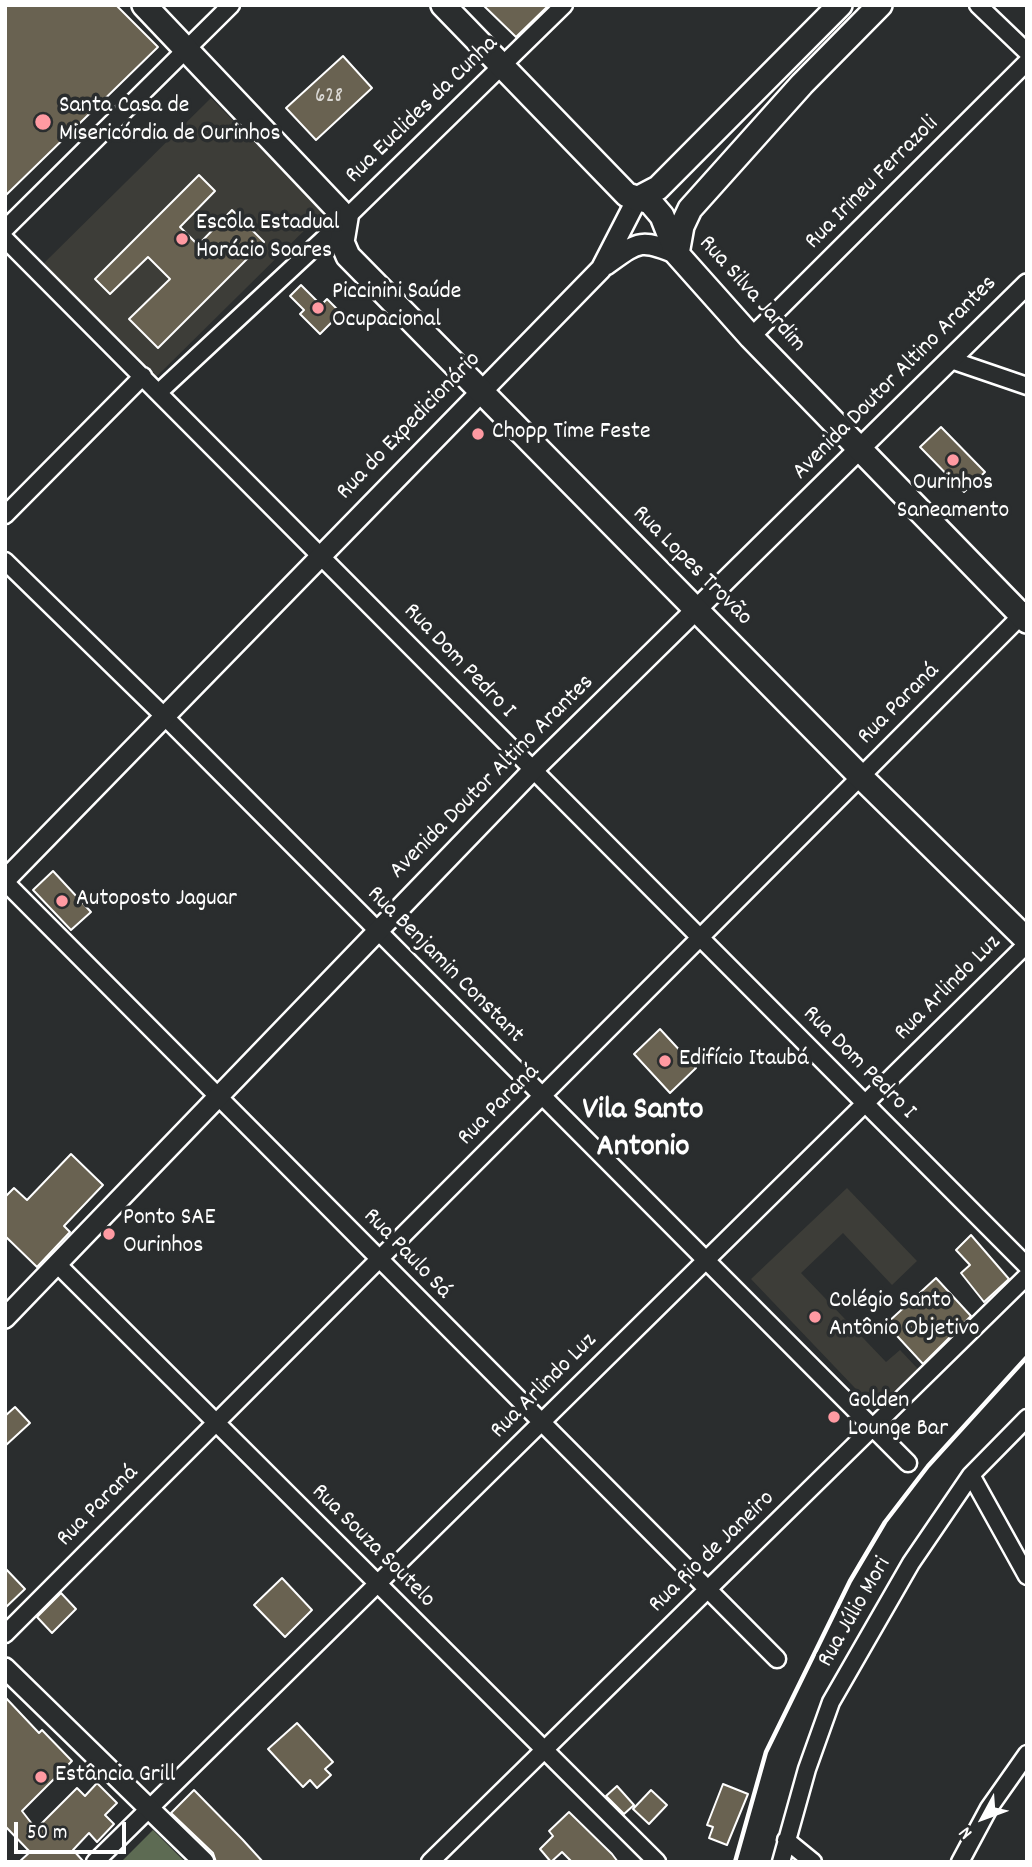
<!DOCTYPE html>
<meta charset="utf-8">
<style>
body{margin:0}
#map{position:relative;width:1032px;height:1867px;overflow:hidden;background:#2a2d2e;font-family:Dekko,sans-serif}
canvas{display:block}
.frame{position:absolute;inset:0;border:7px solid #fff;pointer-events:none}
.north{position:absolute;left:948px;top:1783px;width:70px;height:70px;-webkit-text-stroke:5px #2a2d2e;paint-order:stroke;rotate:229deg;font-size:19px;font-weight:700;line-height:28px;text-align:center;color:#fff}
.north::after{content:'';display:block;margin:auto;width:24px;height:32px;background:#fff;clip-path:polygon(50% 0,100% 100%,50% 72%,0 100%)}
.scale{position:absolute;left:14px;top:1822px;width:112px;height:32px;box-sizing:border-box;border:4px solid #fff;border-top:0;padding-left:9px;font-size:21px;line-height:24px;white-space:nowrap;color:#fff;-webkit-text-stroke:5px #2a2d2e;paint-order:stroke}
</style>
<div id="map">
<canvas width="1032" height="1867"></canvas>
<div class="frame"></div>
<div class="north">N</div>
<div class="scale">50 m</div>
</div>
<script>
const g = document.querySelector('canvas').getContext('2d');
g.lineJoin = 'round';
function fill(path, color) { g.fillStyle = color; g.fill(path, 'evenodd'); }
function stroke(path, color, width, dash) { g.strokeStyle = color; g.lineWidth = width; g.lineCap = dash ? 'butt' : 'round'; g.setLineDash(dash || []); g.stroke(path); }
function label(font, color, halo, rows, align = 'center') {
  g.font = font + ' Dekko,sans-serif'; g.lineWidth = 7; g.setLineDash([]); g.textBaseline = 'middle'; g.strokeStyle = halo; g.fillStyle = color; for (const [text, x, y, turn = 0] of rows) {
    g.save(); g.translate(x, y); g.rotate((+turn || 0) * Math.PI / 180); g.textAlign = isNaN(turn) ? turn : align; if (halo) g.strokeText(text, 0, 0); g.fillText(text, 0, 0); g.restore();
  }
}
const built = new Path2D(`
 M211,98L323,212L154,379L42,265Z
 M847,1188L917,1261L892,1285L843,1233L801,1273L886,1362L900,1350L918,1369L875,1409L751,1279Z`);
const green = new Path2D(`
 M153,1830L185,1862H121Z`);
const building = new Path2D(`
 M5,5H116L158,47L5,196Z
 M483,5H549L516,37Z
 M343,56L372,88L316,140L286,108Z
 M199,175L215,191L180,227L198,245L232,210L264,242L158,348L129,319L170,279L148,257L110,294L95,279Z
 M301,285L321,305L327,299L341,313L320,334L300,314L304,310L290,296Z
 M941,427L985,472L964,492L920,447Z
 M53,871L91,912L71,930L33,890Z
 M660,1029L696,1068L670,1093L634,1054Z
 M71,1154L103,1185L64,1226L70,1232L37,1267L5,1236V1197L14,1188L27,1200Z
 M971,1235L1009,1279L984,1302L961,1273L970,1265L956,1250Z
 M936,1278L971,1316L923,1364L886,1324Z
 M15,1407L30,1423L5,1446V1416Z
 M5,1568L25,1589L5,1608Z
 M282,1578L312,1610L285,1637L254,1605Z
 M61,1593L76,1609L52,1633L37,1617Z
 M5,1697L39,1733L42,1730L72,1761L22,1811L36,1829L77,1788L85,1796L97,1783L117,1803L105,1815L114,1824L97,1842L89,1833L73,1850L84,1862H19L30,1852L5,1826Z
 M297,1723L333,1762L325,1769L331,1775L317,1788L310,1780L303,1787L268,1749Z
 M723,1784L748,1794L727,1845L709,1838L713,1827L707,1825Z
 M617,1786L634,1805L624,1814L606,1796Z
 M194,1790L243,1840L263,1862H216L213,1853L171,1813Z
 M651,1790L667,1805L649,1824L633,1809Z
 M569,1812L612,1854L618,1862H572L562,1852L551,1862L540,1849L553,1836L549,1831Z`);
const minor = new Path2D(`
 M978,5L1027,52
 M5,229L231,5
 M5,239L1027,1266
 M751,337L1027,62
 M951,360L1027,386
 M159,392L346,218L564,5
 M5,515L143,376
 M5,561L165,717L908,1463
 M5,882L777,1659
 M57,1264L657,1862
 M971,1475L1027,1576
 M5,1634L1027,610
 M786,1840L813,1862
 M95,1862L1027,944
 M430,1862L1027,1276
 M781,1862L807,1769L831,1702L911,1563L971,1475L1027,1418
 M960,1862L989,1808L1027,1754`);
const tertiary = new Path2D(`
 M606,265C638,242 640,238 677,254
 M5,880L601,269L637,199
 M5,1318L533,770L1027,284
 M5,1668L204,1862`);
const secondary = new Path2D(`
 M144,5L346,218L342,242L348,256L861,777L1027,940
 M443,5L627,195L650,202L662,216L677,254L751,337L1027,621
 M637,199L658,188L840,5
 M677,254L682,226L690,209L802,84L880,5`);
const rail = new Path2D(`
 M735,1862L766,1752L850,1581L885,1522L928,1466L1027,1357`);
const markers = [
 [43,122,9,"#ff9aa2"],
 [182,239,7,"#ff9aa2"],
 [318,308,7,"#ff9aa2"],
 [478,434,7,"#ff9aa2"],
 [953,460,7,"#ff9aa2"],
 [62,901,7,"#ff9aa2"],
 [665,1061,7,"#ff9aa2"],
 [109,1234,7,"#ff9aa2"],
 [815,1317,7,"#ff9aa2"],
 [834,1417,7,"#ff9aa2"],
 [41,1777,7,"#ff9aa2"]
];
const numberNames = [
 ["628",329,98]
];
const poiNames = [
 ["Santa Casa de",59,108],
 ["Misericórdia de Ourinhos",59,136],
 ["Escola Estadual",196,225],
 ["Horácio Soares",196,253],
 ["Piccinini Saúde",332,294],
 ["Ocupacional",332,322],
 ["Chopp Time Feste",492,434],
 ["Ourinhos",953,485,"center"],
 ["Saneamento",953,513,"center"],
 ["Autoposto Jaguar",76,901],
 ["Edifício Itaubá",679,1061],
 ["Ponto SAE",123,1220],
 ["Ourinhos",123,1248],
 ["Colégio Santo",829,1303],
 ["Antônio Objetivo",829,1331],
 ["Golden",848,1403],
 ["Lounge Bar",848,1431],
 ["Estância Grill",55,1777]
];
const streetNames = [
 ["Rua Euclides da Cunha",423,111,-44],
 ["Rua Irineu Ferrazoli",873,184,-45],
 ["Rua Silva Jardim",751,295,48],
 ["Avenida Doutor Altino Arantes",896,379,-45],
 ["Rua do Expedicionário",410,427,-46],
 ["Rua Lopes Trovão",691,567,45],
 ["Rua Dom Pedro I",458,662,46],
 ["Rua Paraná",900,705,-45],
 ["Avenida Doutor Altino Arantes",493,778,-45],
 ["Rua Benjamin Constant",444,966,45],
 ["Rua Arlindo Luz",949,989,-45],
 ["Rua Dom Pedro I",858,1064,45],
 ["Rua Paraná",500,1106,-45],
 ["Rua Paulo Sá",406,1255,46],
 ["Rua Arlindo Luz",545,1387,-45],
 ["Rua Paraná",99,1507,-45],
 ["Rua Souza Soutelo",372,1547,45],
 ["Rua Rio de Janeiro",713,1553,-44],
 ["Rua Júlio Mori",856,1613,-60]
];
const districtNames = [
 ["Vila Santo",643,1113],
 ["Antonio",643,1150]
];
fill(built, '#3d3d38');
fill(green, '#5d6b53');
fill(building, '#696251');
stroke(building, '#fff', 2);
stroke(minor, '#fff', 21);
stroke(tertiary, '#fff', 24);
stroke(secondary, '#fff', 28);
stroke(minor, '#2a2d2e', 16);
stroke(tertiary, '#2a2d2e', 19);
stroke(secondary, '#2a2d2e', 23);
stroke(rail, '#fff', 4.5);
for (const [x, y, r, color] of markers) { const dot = new Path2D(); dot.arc(x, y, r, 0, 2 * Math.PI); g.fillStyle = color; g.fill(dot); stroke(dot, '#2a2d2e', 2.5); }
label('21px', '#dad8d4', null, numberNames);
label('24px', '#fff', '#2a2d2e', poiNames, 'left');
label('24px', '#fff', '#2a2d2e', streetNames);
label('bold 32px', '#fff', '#2a2d2e', districtNames);
</script>
